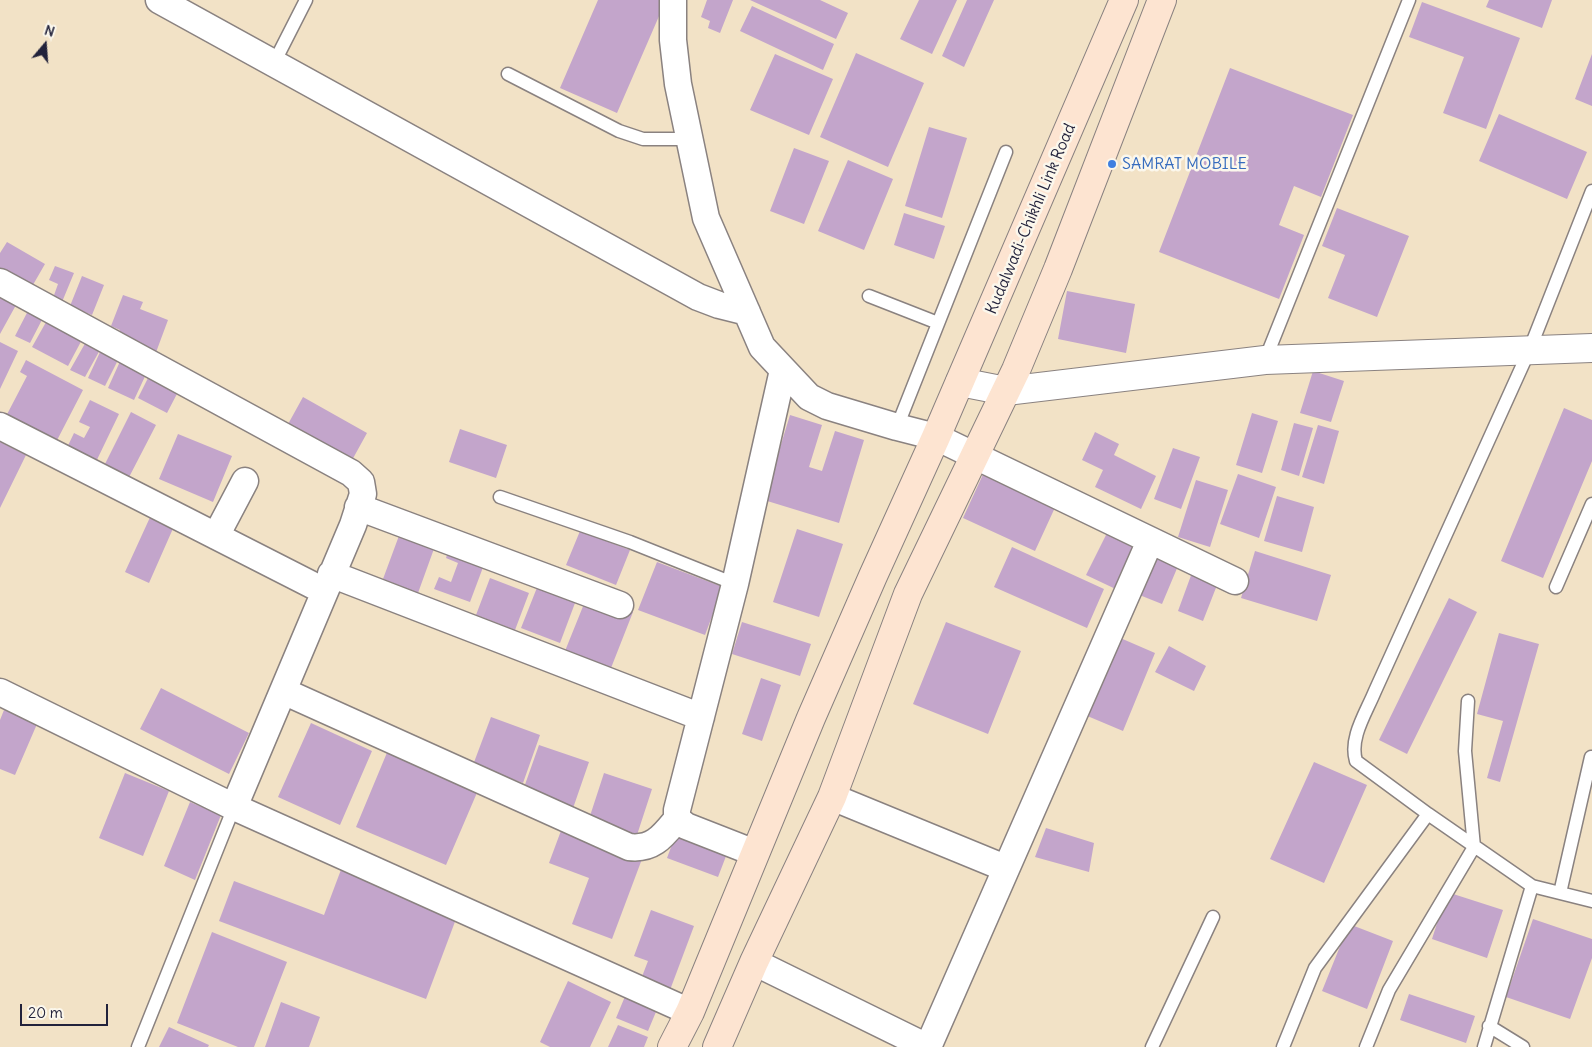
<!DOCTYPE html>
<style>
body{margin:0}
#map{position:relative;width:1592px;height:1047px;overflow:hidden;background:#f2e2c6;font-family:Delius,sans-serif}
canvas{display:block}
.north{position:absolute;left:20px;top:20px;width:50px;height:50px;-webkit-text-stroke:4px #fbf7ec;paint-order:stroke;rotate:18deg;font-size:14px;font-weight:700;line-height:20px;text-align:center;color:#22223b}
.north::after{content:'';display:block;margin:auto;width:18px;height:22px;background:#22223b;clip-path:polygon(50% 0,100% 100%,50% 72%,0 100%)}
.scale{position:absolute;left:20px;top:1004px;width:88px;height:22px;box-sizing:border-box;border:2px solid #22223b;border-top:0;padding-left:6px;font-size:15px;line-height:18px;white-space:nowrap;color:#22223b;-webkit-text-stroke:4px #fbf7ec;paint-order:stroke}
</style>
<div id="map">
<canvas width="1592" height="1047"></canvas>
<div class="north">N</div>
<div class="scale">20 m</div>
</div>
<script>
const g = document.querySelector('canvas').getContext('2d');
g.lineJoin = 'round';
function fill(path, color) { g.fillStyle = color; g.fill(path, 'evenodd'); }
function stroke(path, color, width, dash) { g.strokeStyle = color; g.lineWidth = width; g.lineCap = dash ? 'butt' : 'round'; g.setLineDash(dash || []); g.stroke(path); }
function label(font, color, halo, rows, align = 'center') {
  g.font = font + ' Delius,sans-serif'; g.lineWidth = 5; g.setLineDash([]); g.textBaseline = 'middle'; g.strokeStyle = halo; g.fillStyle = color; for (const [text, x, y, turn = 0] of rows) {
    g.save(); g.translate(x, y); g.rotate((+turn || 0) * Math.PI / 180); g.textAlign = isNaN(turn) ? turn : align; if (halo) g.strokeText(text, 0, 0); g.fillText(text, 0, 0); g.restore();
  }
}
const building = new Path2D(`
 M598,0H666L617,113L560,88Z
 M707,0H733L720,33L708,28L710,21L701,17Z
 M750,0H820L848,13L836,39Z
 M919,0H957L932,54L900,39Z
 M967,0H994L964,67L942,56Z
 M1489,0H1552L1542,28L1486,7Z
 M1422,2L1520,38L1486,129L1443,113L1464,57L1409,37Z
 M752,6L834,44L823,70L740,31Z
 M856,53L924,83L888,167L820,137Z
 M775,54L833,79L809,135L750,110Z
 M1592,54V106L1575,99Z
 M1230,68L1353,115L1321,197L1294,186L1279,225L1304,235L1279,299L1159,252Z
 M1499,114L1587,152L1567,199L1479,161Z
 M929,127L967,138L942,218L905,206Z
 M794,148L829,161L804,224L770,211Z
 M848,160L893,179L864,250L818,231Z
 M1337,208L1409,236L1377,317L1328,298L1345,255L1322,246Z
 M904,213L945,226L934,259L894,245Z
 M7,242L45,264L30,290L0,273V253Z
 M55,266L74,273L62,302L53,298L58,284L49,280Z
 M82,276L104,285L92,315L70,306Z
 M1067,291L1135,304L1126,353L1058,339Z
 M123,295L143,302L140,309L168,320L155,355L116,339L120,330L111,326Z
 M0,297L16,305L0,334Z
 M30,307L45,314L30,343L15,336Z
 M50,315L85,334L68,366L32,347Z
 M87,340L101,348L85,377L70,370Z
 M0,342L18,351L0,389Z
 M101,350L119,358L105,386L88,378Z
 M122,357L148,370L134,400L108,388Z
 M26,360L83,390L53,448L3,422L27,376L20,372Z
 M1313,371L1344,381L1331,422L1300,413Z
 M150,374L179,390L167,413L138,398Z
 M303,397L367,433L351,462L287,426Z
 M90,400L119,414L93,468L64,454L74,433L84,438L90,427L79,422Z
 M1564,408L1592,420V461L1543,578L1501,561Z
 M131,412L156,425L126,483L102,470Z
 M1252,413L1278,421L1262,473L1236,465Z
 M790,415L822,425L809,467L822,471L835,431L864,440L839,523L764,500Z
 M1294,423L1313,428L1299,476L1281,470Z
 M1318,425L1339,431L1324,484L1302,477Z
 M460,429L507,445L496,478L449,462Z
 M1095,432L1119,444L1114,455L1156,476L1141,509L1095,487L1103,470L1082,460Z
 M178,434L232,456L213,502L159,479Z
 M0,442L26,455L0,508Z
 M1173,448L1200,457L1181,509L1154,499Z
 M986,468L1058,501L1035,551L963,518Z
 M1238,474L1276,487L1259,538L1220,524Z
 M1196,480L1228,490L1210,547L1178,537Z
 M1277,496L1314,507L1302,552L1264,541Z
 M152,513L175,524L149,583L125,572Z
 M797,529L843,544L819,617L773,602Z
 M580,531L630,550L616,585L566,565Z
 M400,533L435,546L418,593L383,579Z
 M1107,533L1142,550L1122,592L1086,575Z
 M1012,547L1104,589L1087,628L994,587Z
 M449,549L485,562L470,602L434,589L439,577L451,582L458,563L446,558Z
 M1255,551L1331,575L1317,621L1241,598Z
 M1148,554L1178,566L1162,604L1132,592Z
 M657,562L723,587L705,635L638,610Z
 M1193,570L1219,580L1203,621L1178,611Z
 M490,578L529,593L515,630L476,615Z
 M540,580L578,595L560,643L521,628Z
 M588,594L633,612L611,668L565,651Z
 M1449,598L1477,612L1407,754L1379,740Z
 M742,622L811,644L800,676L732,654Z
 M946,622L1021,651L988,734L913,704Z
 M1499,633L1539,644L1500,782L1487,778L1503,721L1477,714Z
 M1118,637L1155,653L1123,731L1085,715Z
 M1169,646L1206,666L1194,691L1155,672Z
 M761,678L781,685L762,741L742,734Z
 M161,688L249,733L229,774L140,729Z
 M4,710L37,724L15,775L0,769V720Z
 M491,717L540,735L523,783L473,765Z
 M311,723L372,751L340,825L278,797Z
 M391,743L482,781L446,865L356,827Z
 M539,745L589,762L571,814L521,796Z
 M1314,762L1367,785L1324,883L1270,859Z
 M125,773L169,791L143,856L99,838Z
 M604,773L652,789L637,835L589,819Z
 M190,802L221,815L195,880L164,866Z
 M562,828L642,859L612,939L572,924L589,878L549,863Z
 M1046,828L1094,843L1089,872L1035,857Z
 M677,831L728,851L718,877L667,858Z
 M342,867L459,911L426,999L219,921L234,881L324,915Z
 M1447,892L1503,910L1487,958L1432,939Z
 M651,910L694,926L667,998L638,987L648,961L634,956Z
 M1533,919L1592,939V958L1570,1019L1506,997Z
 M1349,924L1393,941L1367,1009L1322,991Z
 M212,932L287,962L254,1047H238L177,1023Z
 M568,981L611,1002L590,1047H550L540,1042Z
 M626,994L658,1007L648,1031L616,1018Z
 M1409,994L1475,1016L1466,1043L1400,1020Z
 M281,1002L320,1017L309,1047H265Z
 M618,1025L648,1037L644,1047H608Z
 M169,1027L209,1045L208,1047H159Z`);
const service = new Path2D(`
 M274,63L306,0
 M508,74L619,131L643,139H690
 M1592,191L1529,351L1375,691C1366,713 1349,738 1356,761L1428,814L1532,886L1592,901
 M869,296L938,323
 M1265,360L1409,0
 M897,427L1006,152
 M500,497L630,542L735,584
 M1556,587L1592,504
 M1560,893L1591,757
 M1489,1026L1523,1047
 M138,1047L234,807
 M1152,1047L1213,917
 M1283,1047L1315,968L1428,814
 M1366,1047L1389,990L1474,847L1465,751L1468,701
 M1484,1047L1532,886`);
const minor = new Path2D(`
 M159,0L698,297L719,305L747,312
 M673,0V40L678,84L706,218L762,347L809,397L827,406L897,427L936,437L1235,581
 M0,282L351,473L361,482L363,494L353,525L234,807
 M0,426L324,591
 M358,507L620,605
 M216,536L245,481
 M331,574L701,717
 M283,691L629,847C653,850 663,836 677,819
 M0,692L234,807L690,1012
 M832,797L1005,868
 M755,853L686,826L677,819V810L735,584L783,370
 M754,962L927,1047
 M928,1047L1150,541`);
const tertiary = new Path2D(`
 M960,382L1006,391L1265,360L1592,348`);
const secondary = new Path2D(`
 M672,1047L690,1012L811,718L873,576L936,437L1124,0
 M717,1047L754,962L832,797L908,594L1016,370L1058,269L1162,0`);
const markers = [
 [1112,164,5,"#3f7fe0"]
];
const shopNames = [
 ["SAMRAT MOBILE",1122,164]
];
const streetNames = [
 ["Kudalwadi-Chikhli Link Road",1031,219,-67]
];
fill(building, '#c3a5cb');
stroke(service, '#8a8280', 15);
stroke(minor, '#8a8280', 29);
stroke(tertiary, '#8a8280', 30);
stroke(secondary, '#8a8280', 30);
stroke(service, '#fff', 12);
stroke(minor, '#fff', 26);
stroke(tertiary, '#fff', 28);
stroke(secondary, '#fde4d1', 28);
for (const [x, y, r, color] of markers) { const dot = new Path2D(); dot.arc(x, y, r, 0, 2 * Math.PI); g.fillStyle = color; g.fill(dot); stroke(dot, '#fbf7ec', 2); }
label('16px', '#366cbe', '#fbf7ec', shopNames, 'left');
label('16px', '#22223b', '#fbf7ec', streetNames);
</script>
